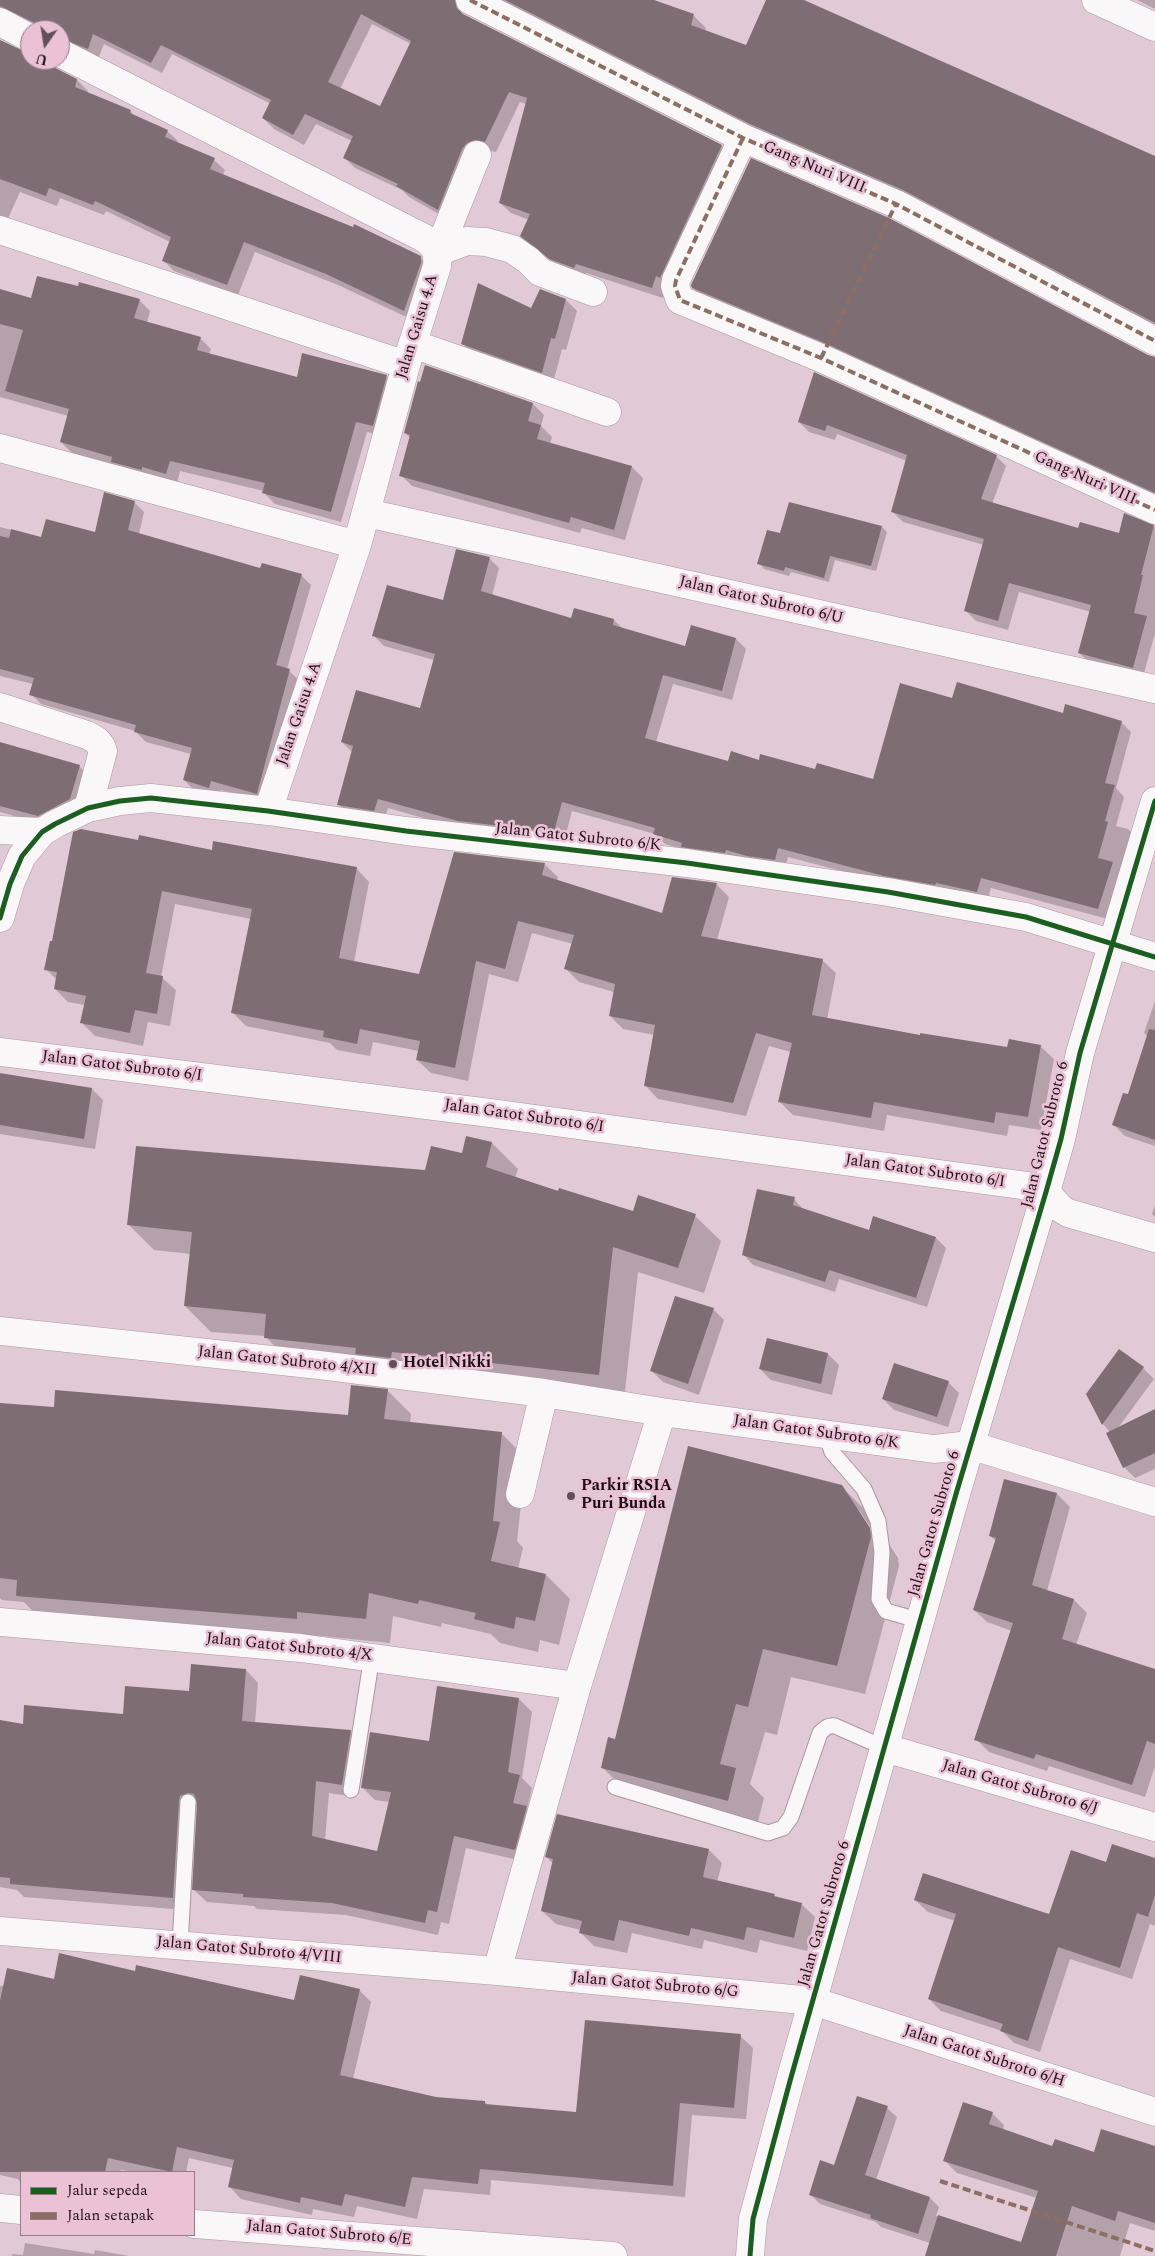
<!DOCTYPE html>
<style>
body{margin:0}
#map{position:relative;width:1155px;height:2256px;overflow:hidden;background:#e1cad5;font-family:Spectral,serif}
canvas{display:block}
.legend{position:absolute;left:20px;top:2171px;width:175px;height:65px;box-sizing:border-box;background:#eac1d5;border:1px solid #987a89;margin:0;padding:6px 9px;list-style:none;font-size:15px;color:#1c0f16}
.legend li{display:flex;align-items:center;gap:10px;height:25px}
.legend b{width:25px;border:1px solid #987a89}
.north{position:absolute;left:20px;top:20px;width:50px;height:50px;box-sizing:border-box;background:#eac1d5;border:1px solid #987a89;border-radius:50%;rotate:193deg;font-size:14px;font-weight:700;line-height:20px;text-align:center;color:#1c0f16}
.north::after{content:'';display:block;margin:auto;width:18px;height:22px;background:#615059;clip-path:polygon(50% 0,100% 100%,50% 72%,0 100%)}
</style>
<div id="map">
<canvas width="1155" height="2256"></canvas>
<ul class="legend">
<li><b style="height:6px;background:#1b5e20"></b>Jalur sepeda</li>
<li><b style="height:6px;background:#8d6e63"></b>Jalan setapak</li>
</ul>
<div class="north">U</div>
</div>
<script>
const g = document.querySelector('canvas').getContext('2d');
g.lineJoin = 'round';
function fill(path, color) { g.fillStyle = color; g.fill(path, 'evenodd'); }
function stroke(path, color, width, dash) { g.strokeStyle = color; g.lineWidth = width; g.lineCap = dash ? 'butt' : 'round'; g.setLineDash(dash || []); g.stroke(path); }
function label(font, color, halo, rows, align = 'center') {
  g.font = font + ' Spectral,serif'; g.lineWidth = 5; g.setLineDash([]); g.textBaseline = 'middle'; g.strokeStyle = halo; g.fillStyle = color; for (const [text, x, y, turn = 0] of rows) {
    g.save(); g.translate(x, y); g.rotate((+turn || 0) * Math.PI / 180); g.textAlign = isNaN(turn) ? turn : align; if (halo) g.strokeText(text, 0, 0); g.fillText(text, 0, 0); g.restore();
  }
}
const shadow = new Path2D(`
 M0,0H440L464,16L722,146L732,157L663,298L586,273L585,278L561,269L522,236L529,220L511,213L500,203L526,104L520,102L496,152L487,150L449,220L409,197L402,190L355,168L344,157L352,141L316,124L304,145L274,129L263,118L271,104L172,54L162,73L104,44L98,59L60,53V30H41L0,22ZM372,24L411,44L381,108L340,89Z
 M494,0H654L694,16L706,28L705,31L747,47L768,0H801L1155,158V328L764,136Z
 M1137,0H1155V9Z
 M0,41L30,55V60H56V68L77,80L88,91L87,93L130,111L136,117L167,131L178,141L177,143L214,160L225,170L223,175L420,257L431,268L415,321L338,285L255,252L238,295L174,271L163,260L170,242L106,211L104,215L60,198L57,206L20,192L5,225L0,223Z
 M693,288L1155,358V499L707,301Z
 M0,290L32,299L139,300L150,311L147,323L200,338L211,349L209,354L297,379L386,376L397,387L384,436L367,432L341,522L275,504L264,493V491L180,471L177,484L123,472L115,465L72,453L61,442L68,416L0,397Z
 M566,300L577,311L566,350L562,349L553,383L474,355L463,344L531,310Z
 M814,374L996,456L1006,466L992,504L1079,530L1120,534L1153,526L1155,528V633L1143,677L1089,662L1079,653L1091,612L1019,592L1008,630L976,621L966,611L984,545L903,522L893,512L907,461L837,434L835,440L809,432L799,422Z
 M533,404L544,415L541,426L552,437L550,444L632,467L643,478L625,540L582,528L580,533L412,486L401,475L411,439L405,433Z
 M134,502L144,512L139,534L261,569L301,575L311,585L287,669L299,680L267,803L221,790L219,797L194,790L184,780L191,754L146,742L135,731L41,704L31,694L33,684L0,676V527L42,538L96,534Z
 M882,527L887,532L876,571L835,560L829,582L791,572L789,576L764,569L759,563Z
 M489,558L499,568L492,596L572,619L614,620L623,629L686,647L691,627L736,639L746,649L732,700L673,684L656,742L729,763L759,761L874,780L953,699L1121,722L1131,732L1116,788L1124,797L1116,826L1128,829L1138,839L1108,919L991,888L987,902L895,885L788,857L785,869L687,850L665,844L655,834L572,811L564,842L469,831L388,808L384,820L349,815L339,805L353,753L342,742L420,709L434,660L384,646L374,636L444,602Z
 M0,744L79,766L89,776L80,810L49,826L0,812Z
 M139,841L356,868L369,882L354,962L420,975L544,864L558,877L557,881L663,915L716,884L729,897L717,940L822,960L836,973L827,1019L921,1036L1008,1049L1040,1046L1054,1059L1041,1130L1009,1125L1007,1136L887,1115L884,1131L793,1115L779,1101L791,1052L769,1046L746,1116L658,1099L645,1085L655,1035L623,1029L610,1016L614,992L579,982L566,969L573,944L532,933L518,982L489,974L468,1081L431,1073L417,1060L419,1051L373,1042L370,1056L337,1050L330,1043L246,1026L233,1013L251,919L175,904L161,977L176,990L170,1026L148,1022L143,1046L95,1036L82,1023L85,1005L68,1002L55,989L57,980L46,969Z
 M1155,1001V1146L1125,1136L1114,1125L1129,1096L1148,1037L1144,1033Z
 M0,1075L92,1089L103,1100L95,1149L0,1134Z
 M467,1138L492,1143L518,1169L515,1178L633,1213L695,1216L721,1241L704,1293L638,1272L624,1400L291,1363L265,1336L211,1332L185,1306L191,1254L154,1250L128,1224L426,1171L463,1155Z
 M794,1199L804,1210L869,1232L874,1218L936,1238L946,1248L927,1307L839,1279L835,1292L753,1265L743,1254Z
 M1155,1205V1217L1152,1214Z
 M713,1309L724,1320L699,1395L663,1382L652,1371Z
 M768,1339L828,1354L839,1365L832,1395L771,1380L760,1369Z
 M1143,1368L1154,1379L1118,1428L1155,1411V1469L1135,1478L1124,1467L1110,1432L1103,1424L1088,1394Z
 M948,1382L959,1393L948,1427L894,1410L883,1399Z
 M387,1390L411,1414L410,1423L502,1434L526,1458L517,1541L523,1548L518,1569L546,1575L570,1599L559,1645L540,1640L538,1652L500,1643L491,1634L442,1623L441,1627L393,1616L390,1643L321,1636L320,1642L41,1620L24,1602L2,1600L0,1598V1404L55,1409L349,1416Z
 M842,1487L871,1516L898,1558L899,1566L865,1694L791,1677L777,1735L765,1732L750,1784L764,1798L756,1829L631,1796L602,1767ZM856,1510H859L874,1533L872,1534Z
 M1057,1494L1070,1507L1047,1591L1074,1600L1087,1613L1076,1645L1155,1671V1766L1145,1797L1049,1766L1047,1771L989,1752L976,1739L1012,1631L987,1622L974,1610L996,1541L990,1536Z
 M246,1670L258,1683L255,1723L350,1731L363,1744L355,1797L329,1793L325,1840L378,1853L390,1802L375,1800L362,1787L430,1742L519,1699L532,1712L522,1778L532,1788L527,1809L539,1820L527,1862L466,1848L449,1924L441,1922L438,1935L346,1915L257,1909L254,1906L207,1902L194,1890L198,1806L191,1815L186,1910L24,1897L17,1890L0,1887V1722L24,1725L124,1715Z
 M709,1850L722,1863L717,1882L801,1904L815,1917L807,1951L760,1940L757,1953L704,1940L702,1949L632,1933L627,1953L594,1946L580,1932L581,1930L556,1924L542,1911L553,1864L547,1857Z
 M1155,1859V1926L1150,1924L1132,1979L1070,1959L1040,2052L1014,2043L1002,2031L941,2011L929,1999L955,1921L928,1912L915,1900L1050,1916L1107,1863Z
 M136,1972L295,2001L359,1990L371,2002L353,2079L435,2098L485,2102L488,2105L577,2113L740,2036L753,2048L746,2119L692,2115L685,2197L491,2180L490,2195L424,2189L417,2219L357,2206L354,2217L313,2209L312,2215L241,2199L229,2186L233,2168L189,2158L186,2172H132L121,2170L120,2172H21V2183L18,2179L0,2175V1986Z
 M887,2108L897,2117L876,2180L930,2198L939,2207L936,2216L1022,2244L1037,2198L957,2173L945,2161L992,2113L1004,2125L1003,2130L1053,2147L1095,2153L1155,2150V2231L1130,2223L1120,2256H926L930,2243L881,2227L876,2222L820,2204L810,2194Z
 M25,2243L94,2254L95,2250L129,2256H12V2254L23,2255Z`);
const building = new Path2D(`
 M0,0H455L457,8L463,14L722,145L660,278L656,276L652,288L576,264L574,268L549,259L520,236L530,214L499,203L527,98L509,92L485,142L475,140L467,143L462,149L438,210L396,186L398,184L343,158L353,136L305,114L293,135L262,118L271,100L161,45L151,63L93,34L88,49L60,38V30H43L37,24L0,6ZM361,14L411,41L380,106L328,82Z
 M505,0H654L694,14L691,25L746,45L766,0H804L1155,156V323L903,190L750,124Z
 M0,40L30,54V60H46L53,67L77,79L75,87L131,110L130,113L168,130L165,137L215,158L210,169L353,227L354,224L421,256V263L404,311L326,274L244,242L227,285L162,261L171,237L95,201L93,205L49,188L46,196L0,179Z
 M751,158L889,218L1148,355L1155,357V493L827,344L692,288L691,285Z
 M37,276L78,286L79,282L140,299L134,318L201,337L197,350L297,377L302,353L387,375L373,426L356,422L331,512L262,493L265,483L170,461L166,474L142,467V470L111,462L112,457L60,442L69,409L5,391L23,330L0,324V289L31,298Z
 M478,283L531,308L540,289L566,299L555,339L551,338L542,373L461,344Z
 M425,365L533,403L528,421L541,425L537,439L632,466L614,530L571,517L569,523L399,476L410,435L404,433L418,381L420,382Z
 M814,372L997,455L981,499L1078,528L1080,522L1119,533L1124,513L1154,525L1141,575H1143L1134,613L1147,616L1133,668L1078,653L1091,605L1009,583L998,621L964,611L984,539L891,512L907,455L827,425L825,431L798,422Z
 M104,492L135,501L128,530L260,568L262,563L302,574L276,665L290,669L257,794L211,781L209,788L183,780L192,748L134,732L136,725L29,695L34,678L0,669V536L9,538L11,529L41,537L46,519L95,532Z
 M789,502L882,526L871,566L830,556L824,578L785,567L784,571L757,564L767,530L780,533Z
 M456,549L490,557L481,591L571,618L574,608L614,619L613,625L685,646L691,625L736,638L722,691L663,675L645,738L728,761L731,751L759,760L760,754L815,769L817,763L873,779L900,683L952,698L957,682L1063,713L1065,704L1122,721L1105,783L1115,785L1105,821L1108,822L1098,858L1113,862L1098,909L981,878L977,892L936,883L935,885L884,876L778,848L775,860L747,856L726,850L725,853L681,847L682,843L653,834L655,828L562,802L554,832L458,821L378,799L374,811L337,805L353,746L341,742L356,690L420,708L435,654L372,636L387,585L443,600Z
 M0,742L80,765L70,799L38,816L0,806Z
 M81,829L138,840L139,835L212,850L213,841L357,867L339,958L419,974L454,852L545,863L542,875L662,913L672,877L717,883L701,936L823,959L812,1015L920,1035V1033L1007,1047L1009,1039L1041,1045L1028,1117L996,1112L994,1123L874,1102L871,1118L778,1102L792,1043L756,1033L733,1103L644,1086L655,1025L609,1016L615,984L564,969L574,935L518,921L505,969L476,961L455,1068L416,1060L420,1041L360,1029L357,1044L323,1037L324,1031L231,1013L252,909L162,891L146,973L163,976L157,1014L135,1010L130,1033L80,1023L86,996L54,989L57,972L44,970L50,941H52L73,832Z
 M1149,1029L1155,1030V1140L1112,1125L1123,1093L1128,1094Z
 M0,1073L92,1088L84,1139L0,1125Z
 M466,1136L492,1142L486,1167L558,1191L559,1188L633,1211L638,1195L696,1214L678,1268L613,1247L599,1375L392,1352L391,1358L355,1354L356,1348L264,1338L266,1314L184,1306L192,1232L127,1225L136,1146L425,1170L431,1146L462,1153Z
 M757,1189L795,1197L793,1205L869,1230L873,1216L936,1237L916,1298L829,1270L825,1282L742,1255Z
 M675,1296L714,1308L688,1384L650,1371Z
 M767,1338L828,1353L821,1384L759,1369Z
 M1119,1349L1144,1367L1102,1425L1086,1394Z
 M894,1363L949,1381L937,1417L882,1399Z
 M351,1385L388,1389L384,1419L502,1432L493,1521L500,1522L491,1561L546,1574L535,1621L516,1617L514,1629L474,1619L476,1613L419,1600L418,1604L369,1593L366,1619L297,1612V1619L16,1596L17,1580L0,1578V1403L54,1407L55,1390L348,1415Z
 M1155,1409V1453L1123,1468L1106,1433Z
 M688,1446L842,1485L870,1528L871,1537L837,1666L763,1649L748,1707L736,1704L720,1764L736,1768L728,1801L601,1768L608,1737L615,1739Z
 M1004,1479L1057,1493L1032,1585L1074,1599L1062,1639L1155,1669V1744L1147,1741L1132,1785L1036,1754L1034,1759L974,1740L1013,1623L973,1610L996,1538L989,1536Z
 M191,1664L246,1669L242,1721L351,1730L342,1785L316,1781L312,1836L377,1851L391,1792L361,1788L370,1732L429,1741L437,1686L519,1698L508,1772L520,1775L513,1803L527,1806L515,1850L454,1836L437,1912L428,1910L425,1923L332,1903L243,1897V1894L192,1890L197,1803L194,1794L188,1793L180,1796L179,1801L173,1898L10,1884V1878L0,1877V1720L23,1724L24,1705L123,1714L125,1686L189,1691Z
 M557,1814L709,1849L703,1877L775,1894L774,1896L802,1903L794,1938L747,1927L744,1940L691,1928L689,1936L619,1920L614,1941L579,1933L582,1921L541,1911L553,1859L545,1857Z
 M1112,1844L1155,1858V1895L1148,1917L1137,1913L1120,1968L1058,1947L1028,2041L1000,2031L1003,2024L928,1999L956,1914L914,1900L923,1873L1049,1914L1071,1850L1106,1862Z
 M59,1953L135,1971L136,1965L294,2000L300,1975L360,1989L340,2075L436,2097L485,2101V2104L576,2112L585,2020L741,2034L734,2108L680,2103L673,2186L480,2169L478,2184L412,2177L405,2207L345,2194L342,2206L301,2197L300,2203L228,2187L234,2160L177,2147L172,2172L108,2158L105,2172H0V2001L7,1968L54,1979Z
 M857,2096L888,2106L865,2175L930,2197L918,2234L870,2218L871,2215L809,2195L820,2160L834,2165Z
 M963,2102L993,2112L989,2124L1052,2146L1055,2139L1094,2152L1101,2129L1155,2146V2223L1118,2211L1115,2221L1072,2206L1056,2256H925L938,2215L1021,2242L1038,2191L943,2161Z`);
const lane = new Path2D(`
 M826,1434L832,1452L864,1489L878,1521L882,1552L879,1599L886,1611L921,1621
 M615,1787L768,1833L783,1828L791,1817L820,1733C825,1728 828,1725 835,1726L885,1748
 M351,1790L372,1656
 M180,1945L188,1802`);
const street = new Path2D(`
 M470,0L743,138L896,204L1155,341
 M1096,0L1155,27
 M0,22L30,38
 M60,53L424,238C436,247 438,251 437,266L406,365L357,545L268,811
 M743,138L676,280L675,286L680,300L821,358L1155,510
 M477,155L438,252L467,241L486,242L512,249L528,260L540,272L593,292
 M0,230L406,365
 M413,344L607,412
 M0,448L357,545
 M367,513L1155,689
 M0,707L87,735C95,739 100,742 103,751L88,808
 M0,830L42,832
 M0,918L10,884L22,856L42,832L55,824L88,808L120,801L151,798L268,811L406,831L687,863L888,892L1026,917L1155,957
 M0,1052L490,1113L1028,1186L1046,1192L1060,1208L1068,1213L1155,1238
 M0,1331L319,1365L544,1393L662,1412L934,1449L970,1445L1155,1502
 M520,1494L544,1393
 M0,1622L301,1648L577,1686
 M885,1748L1155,1827
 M0,1931L497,1971L813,2001L1155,2112
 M497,1971L577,1686L662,1412
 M0,2208L21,2210
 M194,2224L613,2256
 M750,2256L753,2219L790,2081L956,1494L1046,1192L1061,1139L1080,1053L1155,801`);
const quiet = new Path2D(`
 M470,0L743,138L896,204L1155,341
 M743,138L676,280L675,286L680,300L821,358L1155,510
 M821,358L896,204
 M940,2181L1155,2251`);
const cycleway = new Path2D(`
 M0,918L10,884L22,856L42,832L55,824L88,808L120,801L151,798L268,811L406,831L687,863L888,892L1026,917L1155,957
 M750,2256L753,2219L790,2081L956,1494L1046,1192L1061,1139L1080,1053L1155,801`);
const markers = [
 [393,1364,5,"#615059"],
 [571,1496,5,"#615059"]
];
const streetNames = [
 ["Gang Nuri VIII",814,168,23],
 ["Jalan Gaisu 4.A",418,327,-73],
 ["Gang Nuri VIII",1085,479,24],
 ["Jalan Gatot Subroto 6/U",761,601,13],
 ["Jalan Gaisu 4.A",300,714,-71],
 ["Jalan Gatot Subroto 6/K",578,838,6],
 ["Jalan Gatot Subroto 6/I",122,1067,7],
 ["Jalan Gatot Subroto 6/I",524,1117,8],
 ["Jalan Gatot Subroto 6",1046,1135,-76],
 ["Jalan Gatot Subroto 6/I",925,1172,8],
 ["Jalan Gatot Subroto 4/XII",287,1362,6],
 ["Jalan Gatot Subroto 6/K",816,1433,8],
 ["Jalan Gatot Subroto 6",935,1524,-74],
 ["Jalan Gatot Subroto 4/X",289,1648,6],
 ["Jalan Gatot Subroto 6/J",1020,1788,16],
 ["Jalan Gatot Subroto 6",825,1914,-74],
 ["Jalan Gatot Subroto 4/VIII",249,1951,5],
 ["Jalan Gatot Subroto 6/G",655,1986,5],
 ["Jalan Gatot Subroto 6/H",984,2057,18],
 ["Jalan Gatot Subroto 6/E",329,2234,5]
];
const poiNames = [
 ["Hotel Nikki",403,1364],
 ["Parkir RSIA",581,1487],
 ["Puri Bunda",581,1505]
];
fill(shadow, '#0003');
fill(building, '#7e6e74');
stroke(lane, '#a8979f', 17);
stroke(street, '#a8979f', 29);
stroke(lane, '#faf7f9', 15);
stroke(street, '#faf7f9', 28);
stroke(quiet, '#8d6e63', 4, [8, 4]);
stroke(cycleway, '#1b5e20', 5);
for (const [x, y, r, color] of markers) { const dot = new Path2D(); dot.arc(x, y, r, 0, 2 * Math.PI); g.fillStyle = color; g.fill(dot); stroke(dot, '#eac1d5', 2); }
label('16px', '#1c0f16', '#eac1d5', streetNames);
label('bold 16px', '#1c0f16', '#eac1d5', poiNames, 'left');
</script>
